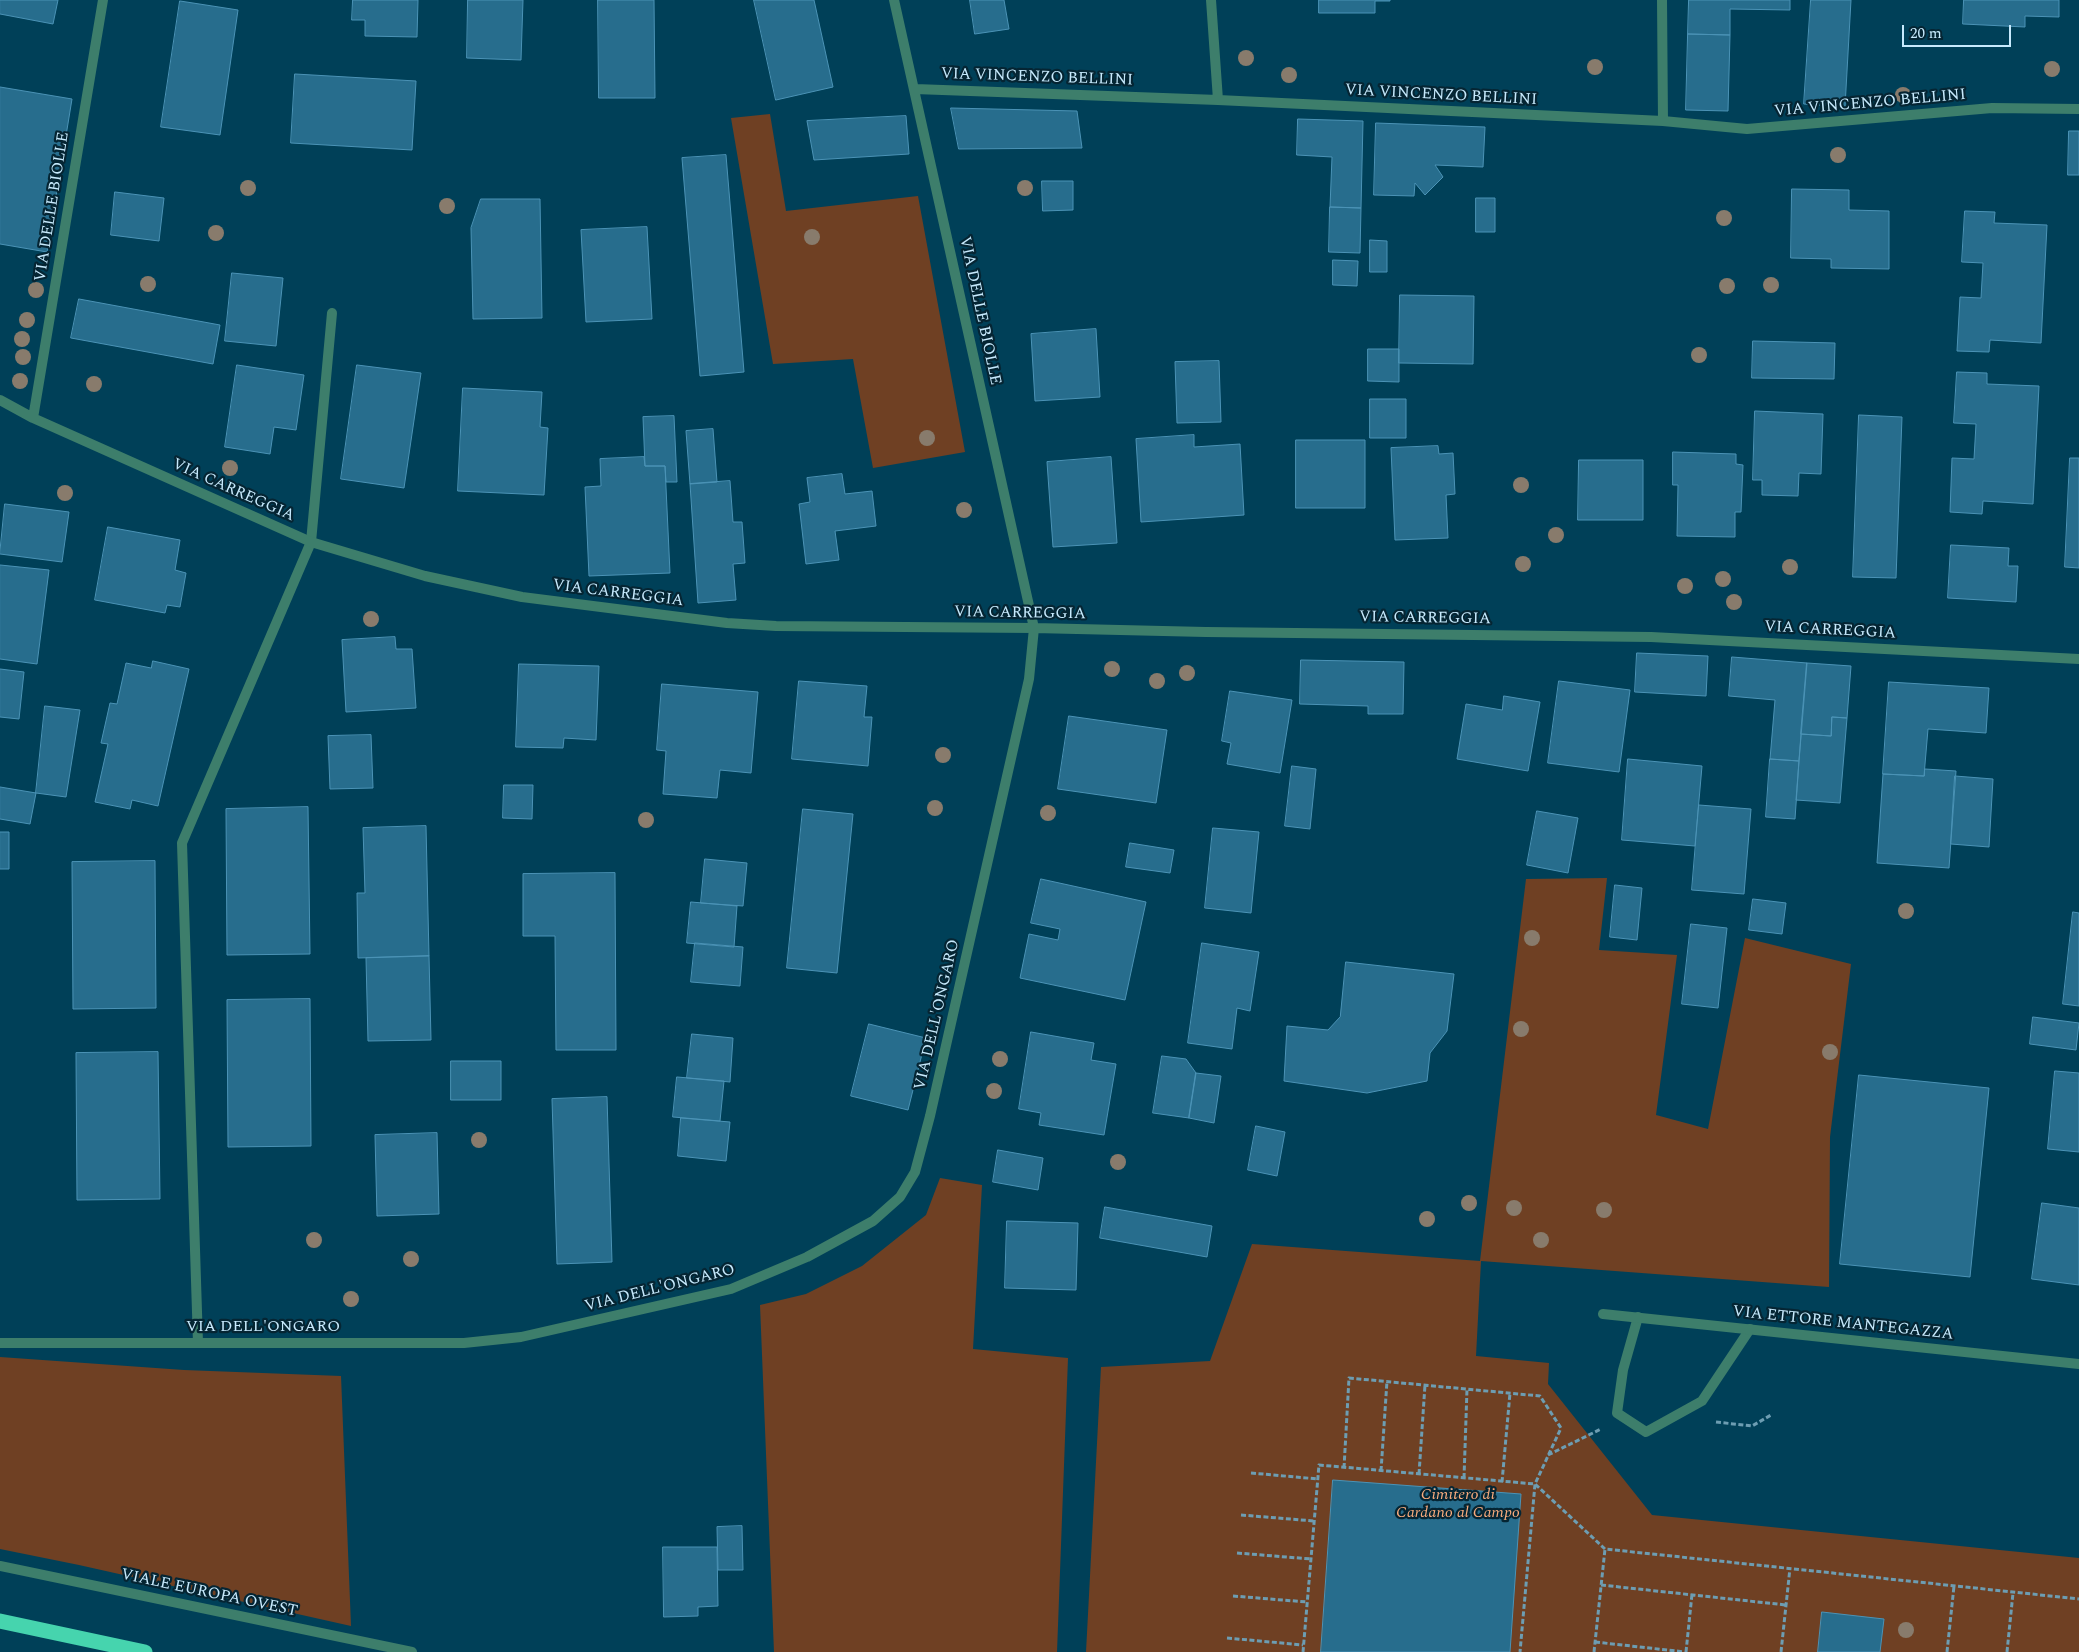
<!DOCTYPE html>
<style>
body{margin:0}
#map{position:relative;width:2079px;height:1652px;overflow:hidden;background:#004058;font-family:Spectral,serif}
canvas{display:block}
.scale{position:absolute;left:1902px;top:25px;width:109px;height:22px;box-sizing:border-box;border:2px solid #c7eafd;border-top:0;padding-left:6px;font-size:15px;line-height:18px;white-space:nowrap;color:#c7eafd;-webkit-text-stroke:4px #052533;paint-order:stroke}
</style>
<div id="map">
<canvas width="2079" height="1652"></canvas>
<div class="scale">20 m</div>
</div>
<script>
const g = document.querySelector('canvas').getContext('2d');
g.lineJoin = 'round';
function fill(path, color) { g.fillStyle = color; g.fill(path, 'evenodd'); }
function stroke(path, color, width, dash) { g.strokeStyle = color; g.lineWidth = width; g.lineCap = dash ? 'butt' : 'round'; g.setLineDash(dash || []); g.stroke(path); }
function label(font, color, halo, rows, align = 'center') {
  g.font = font + ' Spectral,serif'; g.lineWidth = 4.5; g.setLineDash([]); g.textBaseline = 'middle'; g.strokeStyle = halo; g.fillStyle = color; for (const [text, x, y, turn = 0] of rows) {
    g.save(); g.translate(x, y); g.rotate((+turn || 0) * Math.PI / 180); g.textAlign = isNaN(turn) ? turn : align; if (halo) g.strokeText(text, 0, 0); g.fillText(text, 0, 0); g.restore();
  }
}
const green = new Path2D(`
 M770,114L786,211L918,196L965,452L873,468L853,359L773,364L731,118Z
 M1607,878L1599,950L1677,955L1656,1115L1708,1129L1745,938L1851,964L1830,1137L1829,1287L1481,1261L1476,1356L1549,1363L1548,1384L1652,1515L2079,1558V1652H1086L1101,1367L1210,1361L1252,1244L1480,1261L1526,879Z
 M940,1178L982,1185L973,1349L1068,1358L1057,1652H774L760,1305L806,1294L862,1266L926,1215Z
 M0,1357L184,1370L341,1376L351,1626L79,1565L0,1549Z`);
const building = new Path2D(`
 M0,0H58L53,24L0,14Z
 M353,0H418L417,37L365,36V20H352Z
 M468,0H523L521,60L467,58Z
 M598,0H654L655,98H599Z
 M754,0H814L833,87L776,100Z
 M970,0H1004L1009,29L975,34Z
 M1319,0H1390V1H1375V13H1319Z
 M1689,0H1790V10L1730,9V35L1688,34Z
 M1811,0H1851L1845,107L1804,104Z
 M1964,0H2059V17L2025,16V27L1963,24Z
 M180,1L238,10L220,135L161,127Z
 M1688,34L1730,35L1728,111L1686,110Z
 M295,74L416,81L412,150L291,143Z
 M0,87L72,99L47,252L0,244Z
 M951,108L1077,111L1082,148L959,149Z
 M906,116L909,154L814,160L807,121Z
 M1298,119L1363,121L1361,208L1330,207L1332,157L1297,155Z
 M1376,123L1485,127L1483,167L1435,165L1443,177L1425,195L1415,183L1414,196L1374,195Z
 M2069,131H2079V175H2068Z
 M726,155L744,372L700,376L682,158Z
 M1042,181H1073V210L1043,211Z
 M1792,189L1849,190V210L1889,211V269L1831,268V259L1791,258Z
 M115,192L164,198L159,241L111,235Z
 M1476,198H1495V232H1476Z
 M481,199H540L542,318L473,319L471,228Z
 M1330,207L1361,208L1360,253L1329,252Z
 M1965,211L1995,212L1994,223L2047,225L2041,343L1990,340L1989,352L1957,351L1960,297L1981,298L1983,263L1962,262Z
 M647,227L652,319L586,322L581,230Z
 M1370,240L1387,241V272H1370Z
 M1333,260L1358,261L1357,286L1333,285Z
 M232,273L283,278L276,346L225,341Z
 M1400,295L1474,296L1473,364L1399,363Z
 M79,299L220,325L213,364L71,338Z
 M1096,329L1100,397L1035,401L1031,334Z
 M1753,341L1835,343L1834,379L1752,378Z
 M1368,349H1399V382L1368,381Z
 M1219,361L1221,422L1177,423L1175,362Z
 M237,365L304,375L296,430L274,427L270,454L225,447Z
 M357,365L421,373L404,488L341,479Z
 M1957,372L1987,373V384L2039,386L2033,504L1983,501L1982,514L1950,512L1952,458L1974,459L1976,424L1954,423Z
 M463,388L542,392L540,427L548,428L544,495L458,491Z
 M1370,399H1406V438H1370Z
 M1755,411L1823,414L1821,474L1799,473L1798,496L1762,495V480H1753Z
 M1859,415L1902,417L1896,578L1853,577Z
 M674,416L677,482H666L665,466H645L643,417Z
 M713,429L717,482L690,484L686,431Z
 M1194,435V447L1240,444L1244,515L1141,522L1136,439Z
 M1296,440H1365V508H1296Z
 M1438,446L1439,454L1453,453L1455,494L1446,495L1448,538L1395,540L1391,448Z
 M1673,452L1736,454V464L1743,465L1741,512H1735V537L1677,536L1678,485H1673Z
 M644,457L645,466H665L670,573L589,576L585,487L601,486L600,459Z
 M1111,457L1117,543L1053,547L1047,462Z
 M2070,458H2079V568L2065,567Z
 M1579,460H1643V520H1578Z
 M842,474L845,494L872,491L876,526L835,531L839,560L806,564L799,504L810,502L807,478Z
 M730,481L733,522H742L745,563L733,564L736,600L698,603L690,484Z
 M5,504L69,512L62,562L0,554Z
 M108,527L180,540L175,570L186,573L180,607L167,605L165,613L95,600Z
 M1951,545L2009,548L2008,566H2018L2016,602L1948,598Z
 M0,565L49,570L37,664L0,659Z
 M395,637L396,649H412L416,708L346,712L342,640Z
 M1637,653L1708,656L1706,696L1635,692Z
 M1732,657L1807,663L1799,761L1770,759L1775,700L1729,696Z
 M1301,660L1404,662L1403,714H1368V706L1300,704Z
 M153,661L189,669L158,806L132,800L130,809L95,802L108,744L101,743L110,703L117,704L126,663L151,668Z
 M1807,663L1851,666L1847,718L1832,717L1831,736L1801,734Z
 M519,664L599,666L596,740L564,738L563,748L516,747Z
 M0,669L24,672L19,719L0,717Z
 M799,681L867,686L864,717H872L868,766L792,759Z
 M1559,681L1630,690L1619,772L1548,763Z
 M1889,682L1989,688L1986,733L1928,729L1924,776L1883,774Z
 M662,684L758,692L751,773L720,770L717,798L663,794L666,751L657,750Z
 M1230,691L1292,700L1280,773L1227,764L1231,743L1222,741Z
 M1504,696L1540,702L1528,771L1457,759L1466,704L1502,710Z
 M45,706L80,710L66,797L36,793Z
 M1069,716L1167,730L1156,803L1058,789Z
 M1832,717L1847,718L1840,803L1796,800L1801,734L1831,736Z
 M371,735L373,788L330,789L328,736Z
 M1628,759L1702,766L1695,846L1622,840Z
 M1770,759L1799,761L1795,819L1766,817Z
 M1292,766L1316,769L1310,829L1285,826Z
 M1925,769L1956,771L1949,868L1877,863L1883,774L1924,776Z
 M1955,776L1993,779L1989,847L1951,844Z
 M504,785H533L532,819L503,818Z
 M0,787L36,793L30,824L0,819Z
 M1699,805L1751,809L1744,894L1692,890Z
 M308,807L310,954L227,955L226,809Z
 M803,809L853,814L837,973L787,968Z
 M1537,811L1578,818L1568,873L1527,865Z
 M426,826L429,956L358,958L357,893H365L363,828Z
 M1213,828L1259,832L1251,913L1205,908Z
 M0,832H9V869H0Z
 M1130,843L1174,850L1170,873L1126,867Z
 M705,859L747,863L743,906L701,903Z
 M155,861L156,1008L73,1009L72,862Z
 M615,873L616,1050H556L555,936H523V874Z
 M1041,879L1146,902L1125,1000L1020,978L1029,934L1058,940L1060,929L1031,923Z
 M1615,885L1642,888L1637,940L1610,937Z
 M1753,899L1786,903L1782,934L1749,930Z
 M691,902L737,906L734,947L687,943Z
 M2073,912L2079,913V1006L2063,1004Z
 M1691,924L1727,928L1718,1008L1682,1004Z
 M695,943L743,947L740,986L691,982Z
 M1202,943L1259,952L1250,1011L1237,1008L1232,1049L1188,1043Z
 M429,956L431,1040L368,1041L366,958Z
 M1346,962L1454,974L1447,1031L1430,1053L1427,1081L1367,1093L1284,1081L1287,1026L1328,1030L1340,1017Z
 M310,999L311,1146L228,1147L227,1000Z
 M2033,1017L2079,1023L2076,1050L2030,1044Z
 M869,1024L926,1038L908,1110L851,1096Z
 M1031,1032L1094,1043L1091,1060L1116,1064L1104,1135L1039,1125L1041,1113L1019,1109Z
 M692,1034L733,1038L730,1082L687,1078Z
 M158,1052L160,1199L77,1200L76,1053Z
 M1162,1056L1186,1059L1196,1073L1189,1118L1153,1113Z
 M451,1061H501V1100H451Z
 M2055,1071L2079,1073V1152L2048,1149Z
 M1196,1073L1221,1076L1214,1123L1189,1118Z
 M1859,1075L1989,1088L1970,1277L1840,1264Z
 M677,1077L724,1081L720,1121L673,1117Z
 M607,1097L612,1262L557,1264L552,1099Z
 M681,1118L730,1122L726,1161L678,1156Z
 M1256,1126L1285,1132L1277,1176L1248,1170Z
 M437,1133L439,1214L377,1216L375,1135Z
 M998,1150L1043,1158L1038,1190L993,1182Z
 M2042,1203L2079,1208V1285L2032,1279Z
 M1105,1207L1212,1226L1207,1257L1100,1238Z
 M1007,1221L1078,1223L1076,1290L1005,1288Z
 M1333,1480L1521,1494L1510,1652H1321Z
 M742,1526L743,1570H718L717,1527Z
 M663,1547H717L718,1606L698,1607V1616L664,1617Z
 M1822,1612L1884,1619L1880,1652H1818Z`);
const path = new Path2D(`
 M1716,1422L1752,1426L1771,1415
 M1548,1455L1601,1429
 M1344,1468L1349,1378L1540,1396L1561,1428L1535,1484L1605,1549L2079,1599
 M1381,1471L1387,1381
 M1251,1473L1318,1479
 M1419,1474L1425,1385
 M1464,1478L1467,1389
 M1502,1482L1510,1393
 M1241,1515L1314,1521
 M1237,1553L1311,1559
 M1601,1585L1786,1605
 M1233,1596L1307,1602
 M1227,1638L1303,1645
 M1595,1642L1685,1652
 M1303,1652L1319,1465L1535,1484L1520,1652
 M1594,1652L1605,1549
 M1686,1652L1692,1594
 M1781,1652L1790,1568
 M1947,1652L1954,1586
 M2007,1652L2013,1593`);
const lane = new Path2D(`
 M1638,1317L1623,1370L1617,1413L1646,1432L1702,1401L1750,1329
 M198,1343L182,843L311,542L332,313`);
const street = new Path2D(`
 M1211,0L1218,100
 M1662,0L1663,121
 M915,89L1218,100L1663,121L1747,129L1992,108L2079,109
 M0,400L33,418L311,542L425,576L522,597L727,623L776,626L1034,628L1206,632L1651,637L2079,659
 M33,418L103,0
 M1603,1314L2079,1364
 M0,1343H464L521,1337L731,1289L807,1257L873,1221L900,1197L915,1172L930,1116L1029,679L1034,628L894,0
 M0,1566L412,1652`);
const highway = new Path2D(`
 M0,1621L145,1652`);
const trees = [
 [1246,58],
 [1595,67],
 [2052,69],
 [1289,75],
 [1903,95],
 [1838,155],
 [248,188],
 [1025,188],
 [447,206],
 [1724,218],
 [216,233],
 [812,237],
 [148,284],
 [1771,285],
 [1727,286],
 [36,290],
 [27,320],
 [22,339],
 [1699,355],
 [23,357],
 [20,381],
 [94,384],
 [927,438],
 [230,468],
 [1521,485],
 [65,493],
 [964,510],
 [1556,535],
 [1523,564],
 [1790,567],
 [1723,579],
 [1685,586],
 [1734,602],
 [371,619],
 [1112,669],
 [1187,673],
 [1157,681],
 [943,755],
 [935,808],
 [1048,813],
 [646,820],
 [1906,911],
 [1532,938],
 [1521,1029],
 [1830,1052],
 [1000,1059],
 [994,1091],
 [479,1140],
 [1118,1162],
 [1469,1203],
 [1514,1208],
 [1604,1210],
 [1427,1219],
 [314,1240],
 [1541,1240],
 [411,1259],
 [351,1299],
 [1906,1630]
];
const streetNames = [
 ["VIA VINCENZO BELLINI",1037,78,2],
 ["VIA VINCENZO BELLINI",1441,96,3],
 ["VIA VINCENZO BELLINI",1870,104,-5],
 ["VIA DELLE BIOLLE",53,207,-81],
 ["VIA DELLE BIOLLE",979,311,78],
 ["VIA CARREGGIA",233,491,24],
 ["VIA CARREGGIA",618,594,7],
 ["VIA CARREGGIA",1020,614,1],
 ["VIA CARREGGIA",1425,619,1],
 ["VIA CARREGGIA",1830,631,3],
 ["VIA DELL'ONGARO",938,1015,-77],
 ["VIA DELL'ONGARO",660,1289,-14],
 ["VIA ETTORE MANTEGAZZA",1843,1324,6],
 ["VIA DELL'ONGARO",263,1328],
 ["VIALE EUROPA OVEST",209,1594,12]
];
const parkNames = [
 ["Cimitero di",1458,1496],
 ["Cardano al Campo",1458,1514]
];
fill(green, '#6f4023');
fill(building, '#276d8d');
stroke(building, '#4b93b6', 1);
stroke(path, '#6d9db2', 3, [5, 2.5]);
stroke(lane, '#3d7e6b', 10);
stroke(street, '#3d7e6b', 10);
stroke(highway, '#46d4ae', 15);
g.fillStyle = '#887b6c';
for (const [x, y] of trees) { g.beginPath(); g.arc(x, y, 8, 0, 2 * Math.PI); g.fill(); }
label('16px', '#c7eafd', '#052533', streetNames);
label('italic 16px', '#f8ab7d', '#052533', parkNames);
</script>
